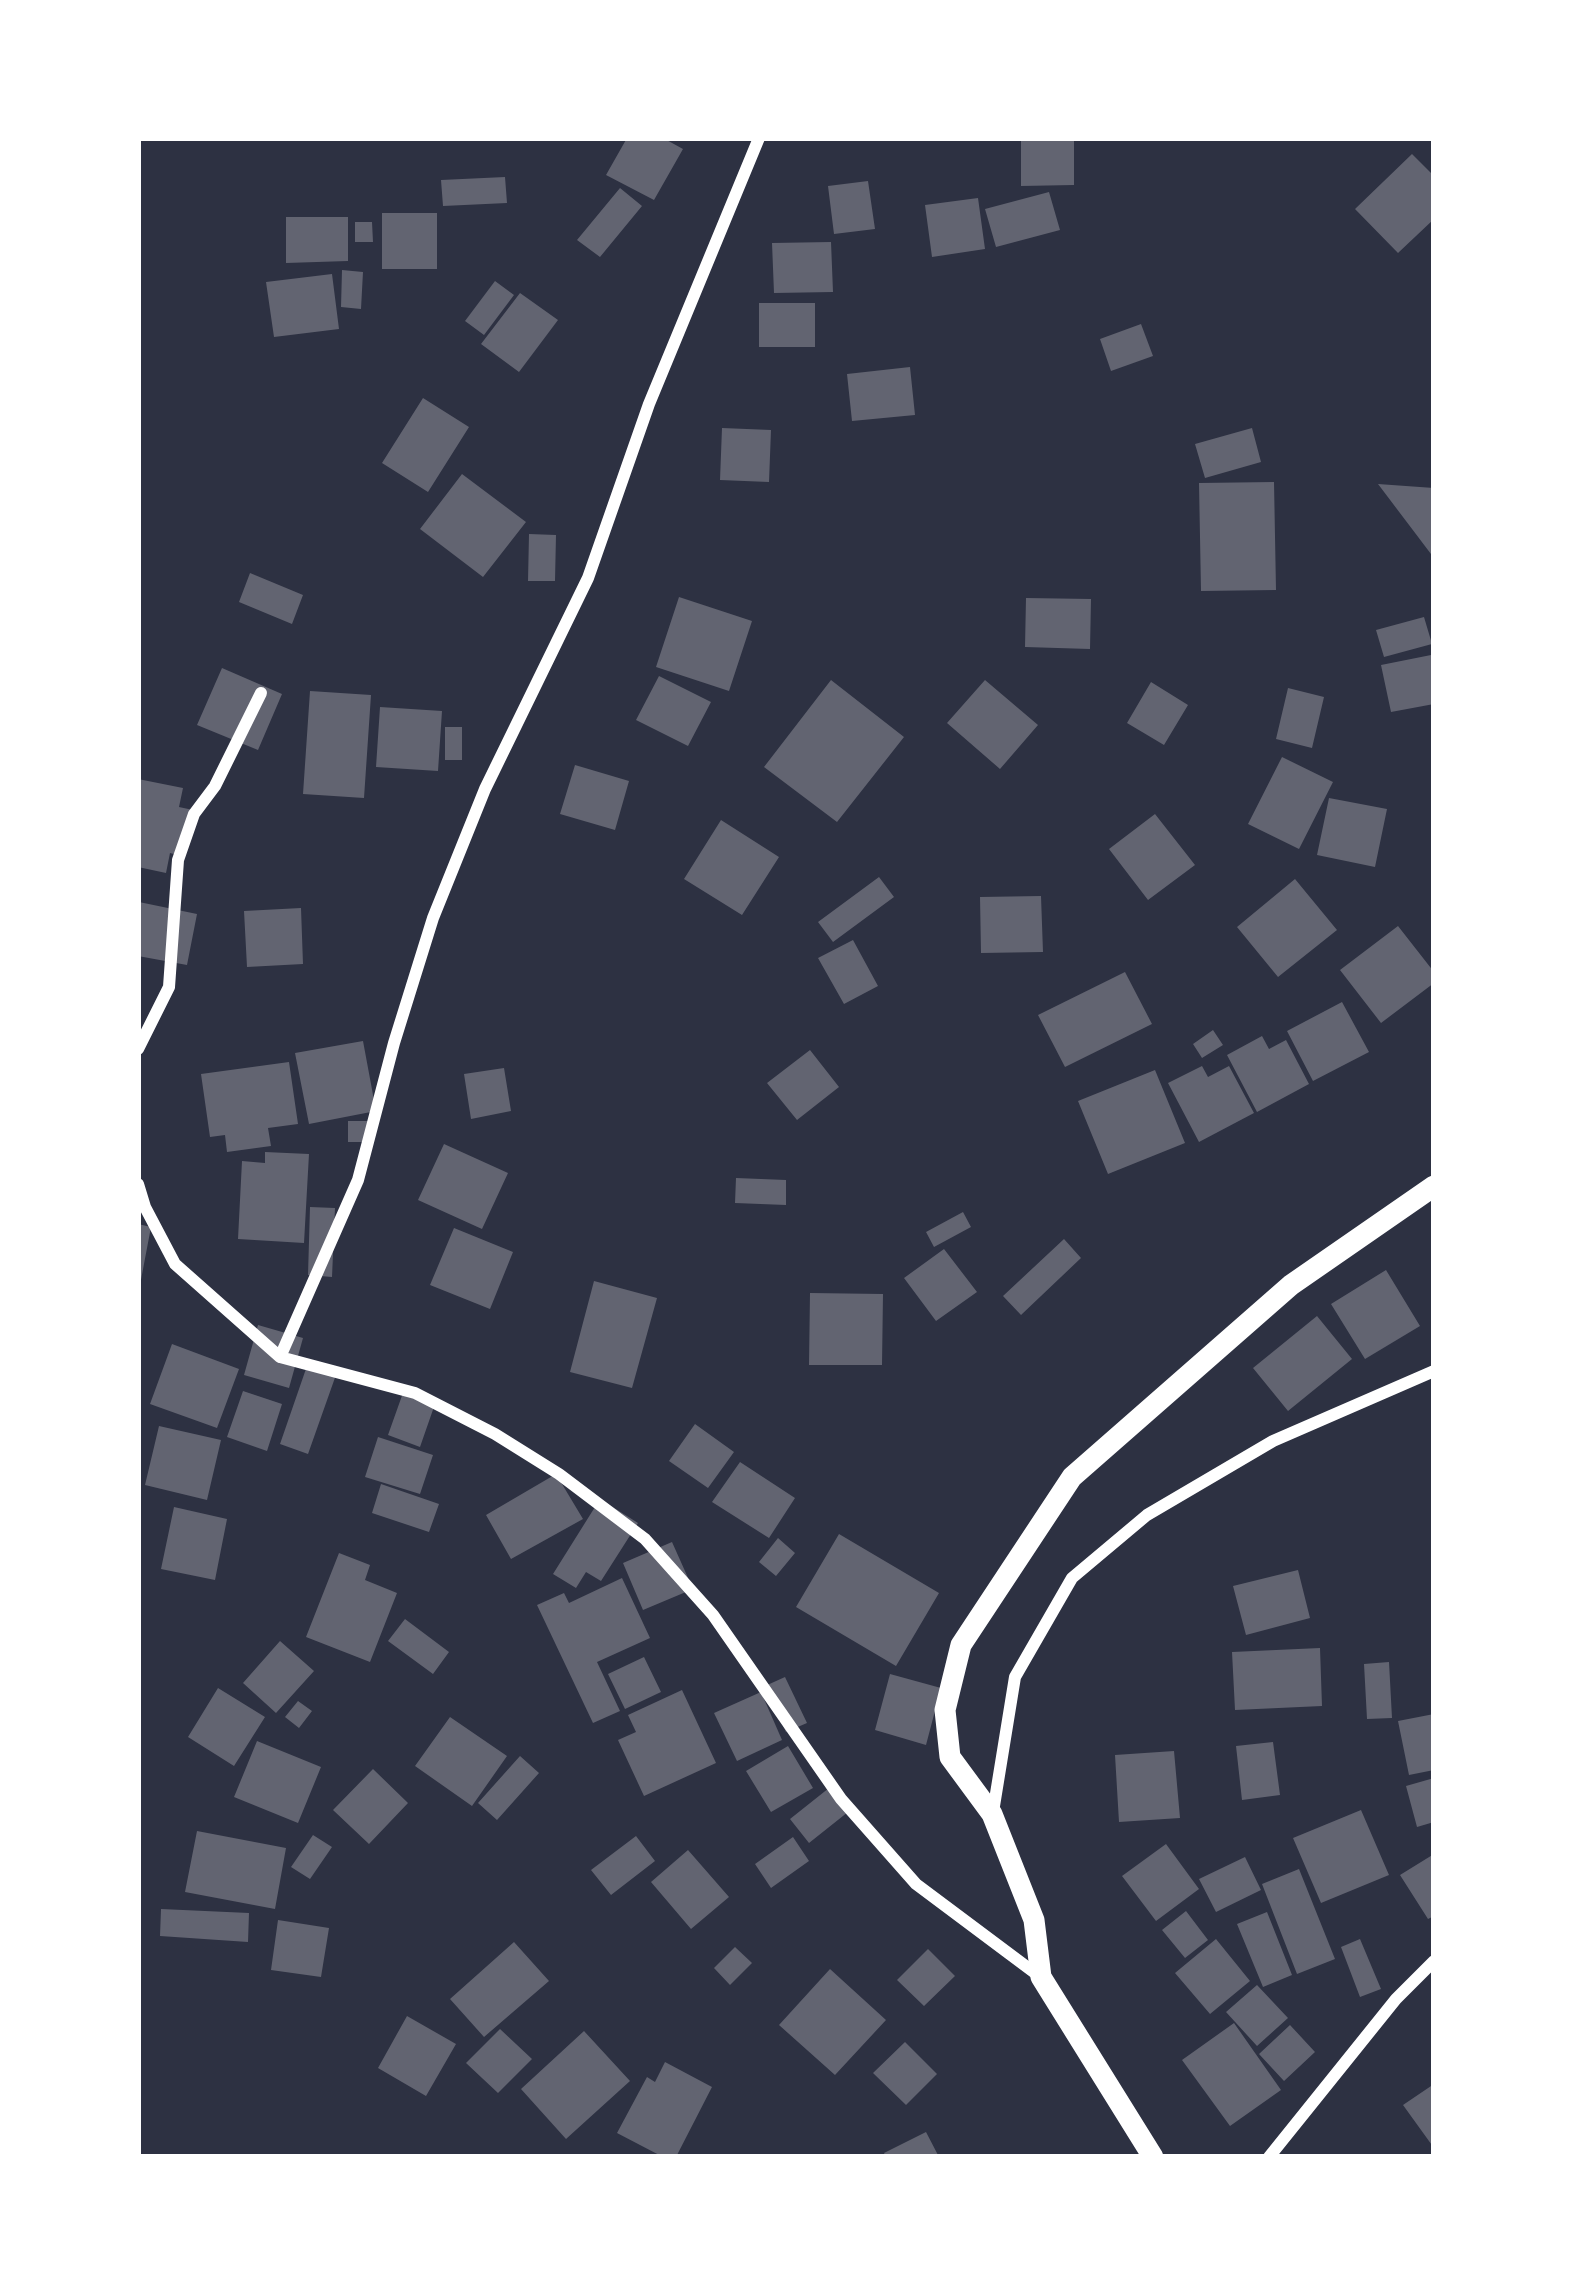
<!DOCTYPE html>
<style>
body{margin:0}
#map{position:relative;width:1572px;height:2295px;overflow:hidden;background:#2d3142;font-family:Mulish,sans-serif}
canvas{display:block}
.frame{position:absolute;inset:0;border:141px solid #fff;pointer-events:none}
</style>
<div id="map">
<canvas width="1572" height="2295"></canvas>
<div class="frame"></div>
</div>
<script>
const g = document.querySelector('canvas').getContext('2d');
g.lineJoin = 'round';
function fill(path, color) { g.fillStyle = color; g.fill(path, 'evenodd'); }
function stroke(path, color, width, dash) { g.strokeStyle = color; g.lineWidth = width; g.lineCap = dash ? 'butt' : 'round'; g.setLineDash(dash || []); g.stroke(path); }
const building = new Path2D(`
 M627,138H663L683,149L654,200L606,175Z
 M1021,138H1074V185L1021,186Z
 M1412,154L1434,176V219L1398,253L1355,209Z
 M505,177L507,203L443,206L441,180Z
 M868,181L875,229L834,234L828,186Z
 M620,188L642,206L600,257L577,240Z
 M1049,192L1060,230L996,247L985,209Z
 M978,198L985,249L932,257L925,205Z
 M382,213H437V269H382Z
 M286,217H348V261L286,263Z
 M355,222H372L373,242H355Z
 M831,242L833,292L774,293L772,243Z
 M342,270L363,272L361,309L341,307Z
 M332,274L339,329L274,337L266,282Z
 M495,281L514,295L484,335L465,321Z
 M520,293L558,320L519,372L481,344Z
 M759,303H815V347H759Z
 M1141,324L1153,356L1111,371L1100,339Z
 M910,367L915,415L852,421L847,374Z
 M423,398L469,427L428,492L382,463Z
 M722,428L771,430L769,482L720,480Z
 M1252,428L1261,462L1205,478L1195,444Z
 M462,474L526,522L483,577L420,529Z
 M1274,482L1276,590L1201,591L1199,483Z
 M1378,484L1434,488V558Z
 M529,534L556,535L555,581H528Z
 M250,573L303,595L292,624L239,602Z
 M679,597L752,621L729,691L656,667Z
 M1026,598L1091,599L1090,649L1025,647Z
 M1424,617L1432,644L1384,657L1376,630Z
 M1431,655L1434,704L1391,712L1381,665Z
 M222,668L282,694L258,750L197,725Z
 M659,676L711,702L688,746L636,720Z
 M831,680L904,737L837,822L764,767Z
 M985,680L1038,725L1000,769L947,723Z
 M1151,682L1188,705L1164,745L1127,723Z
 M1288,688L1324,697L1312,748L1276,739Z
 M310,691L371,695L364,798L303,794Z
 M380,707L442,711L438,771L376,767Z
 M445,727H462V760H445Z
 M1282,757L1333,782L1299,849L1248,824Z
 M575,765L629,781L615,830L560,814Z
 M138,779L183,788L179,807L193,810L185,857L170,853L166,873L138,867Z
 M1329,798L1387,809L1375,867L1317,855Z
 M1155,814L1195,865L1148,900L1109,849Z
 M721,820L779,857L742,915L684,879Z
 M879,877L894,897L833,942L818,922Z
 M1295,879L1337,930L1278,977L1237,927Z
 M1041,896L1043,952L981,953L980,897Z
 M139,902L197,914L187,965L138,956Z
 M301,908L303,964L247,967L244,911Z
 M1398,926L1434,972V983L1381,1023L1340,970Z
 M853,940L878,986L844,1004L818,958Z
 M1125,972L1152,1024L1065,1067L1038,1015Z
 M1342,1002L1369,1052L1313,1081L1287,1031Z
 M1213,1030L1223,1045L1202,1058L1193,1044Z
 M1262,1036L1269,1049L1286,1040L1309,1084L1257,1112L1227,1055Z
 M363,1041L376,1111L309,1124L295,1053Z
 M810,1050L839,1087L797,1120L767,1083Z
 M289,1062L298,1124L268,1128L271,1146L227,1152L225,1135L210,1137L201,1074Z
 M1202,1066L1208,1077L1229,1066L1254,1113L1199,1142L1168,1083Z
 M504,1068L511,1111L471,1119L464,1074Z
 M1155,1070L1185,1143L1108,1174L1078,1101Z
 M348,1121H373V1142H348Z
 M444,1144L508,1173L482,1229L418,1200Z
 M265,1152L309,1154L304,1243L238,1239L242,1161L265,1163Z
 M736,1178L786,1180V1205L735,1203Z
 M310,1207L335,1208L332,1277L308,1275Z
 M963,1212L971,1227L934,1247L926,1232Z
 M138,1224L151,1227L140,1285H138Z
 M454,1228L513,1252L490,1309L430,1285Z
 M1064,1239L1081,1258L1021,1315L1003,1296Z
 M944,1249L977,1292L936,1321L904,1278Z
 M1386,1270L1420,1326L1365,1359L1331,1304Z
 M594,1281L657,1298L632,1388L570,1372Z
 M810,1293L883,1294L882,1365H809Z
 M1317,1316L1352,1359L1288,1411L1253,1368Z
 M258,1325L303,1338L289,1388L244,1375Z
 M172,1344L239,1369L217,1428L150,1404Z
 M308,1363L337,1372L308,1454L280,1444Z
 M404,1390L436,1401L420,1447L388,1435Z
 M243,1391L282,1404L267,1451L227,1437Z
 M695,1424L734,1452L708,1488L669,1461Z
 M159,1426L221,1440L207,1500L145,1485Z
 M378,1437L433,1455L420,1494L365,1477Z
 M740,1462L795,1498L769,1538L712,1502Z
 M556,1474L583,1519L511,1559L486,1515Z
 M381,1484L439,1504L429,1532L372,1513Z
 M600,1499L638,1523L601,1581L586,1572L576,1588L553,1574Z
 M174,1507L227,1519L215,1580L161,1569Z
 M839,1534L939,1593L896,1666L796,1607Z
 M778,1538L795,1553L776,1576L759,1562Z
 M672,1542L693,1589L643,1610L623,1563Z
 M339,1553L370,1565L365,1580L397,1593L370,1662L306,1637Z
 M1298,1570L1310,1618L1246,1635L1233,1586Z
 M622,1578L650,1638L597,1662L620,1711L593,1723L537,1605L564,1593L569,1603Z
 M405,1619L449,1652L433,1674L388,1641Z
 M280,1641L314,1671L276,1713L243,1683Z
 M1320,1648L1322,1706L1235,1710L1232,1652Z
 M644,1657L661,1692L625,1709L608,1674Z
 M1389,1662L1392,1718L1367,1719L1364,1664Z
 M890,1674L941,1688L926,1745L875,1730Z
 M785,1677L807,1723L786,1732L765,1686Z
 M218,1688L265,1717L234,1766L188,1737Z
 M682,1690L716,1763L644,1796L618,1740L636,1732L628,1715Z
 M761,1692L782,1740L737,1761L714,1713Z
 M298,1701L312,1711L299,1728L285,1717Z
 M1434,1714V1770L1409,1775L1398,1721Z
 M450,1717L507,1756L472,1806L415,1766Z
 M257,1741L321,1767L298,1823L234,1797Z
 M1273,1742L1280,1795L1242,1800L1236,1746Z
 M788,1746L813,1788L771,1812L746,1771Z
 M1174,1751L1180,1818L1119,1822L1115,1755Z
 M520,1756L539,1773L497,1820L478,1803Z
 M373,1769L408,1803L369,1844L333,1810Z
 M1434,1778V1822L1417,1827L1406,1786Z
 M829,1788L848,1812L809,1843L790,1819Z
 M1361,1810L1389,1875L1321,1903L1293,1838Z
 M197,1831L286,1848L275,1909L185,1892Z
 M313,1835L332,1847L310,1879L291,1867Z
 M636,1836L655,1861L611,1895L591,1870Z
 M793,1837L809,1861L771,1888L755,1864Z
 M1166,1844L1199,1889L1156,1921L1122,1876Z
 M688,1850L729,1897L691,1929L651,1882Z
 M1434,1854V1916L1428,1919L1400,1875Z
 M1245,1857L1261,1890L1216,1912L1199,1879Z
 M1299,1869L1335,1959L1297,1974L1262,1884Z
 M161,1909L249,1913L248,1942L160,1936Z
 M1186,1911L1208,1940L1185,1958L1162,1930Z
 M1267,1912L1292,1975L1263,1987L1237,1924Z
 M278,1920L329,1928L321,1977L271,1970Z
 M1216,1939L1250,1981L1210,2014L1175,1973Z
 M1360,1939L1381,1989L1360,1997L1341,1947Z
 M514,1942L549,1981L484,2037L450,1999Z
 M735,1947L752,1963L730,1985L714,1968Z
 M928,1949L955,1976L924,2006L897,1980Z
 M830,1969L886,2020L835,2075L779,2025Z
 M1257,1985L1288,2018L1257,2046L1226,2012Z
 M407,2016L456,2044L426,2096L378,2068Z
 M1234,2023L1281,2090L1230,2126L1182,2060Z
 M1290,2025L1315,2052L1284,2081L1259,2054Z
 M500,2029L532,2059L498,2093L466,2063Z
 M584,2031L630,2081L566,2139L521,2089Z
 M905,2042L937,2074L906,2105L873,2073Z
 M665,2062L712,2087L676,2157H663L617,2133L647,2077L655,2082Z
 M1434,2084V2148L1403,2105Z
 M926,2132L939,2157H886L884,2153Z`);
const minor = new Path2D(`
 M138,1049L169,987L178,860L194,814L215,786L261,693
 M138,1184L145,1207L175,1264L280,1357L415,1393L495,1434L559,1474L645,1539L713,1615L841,1799L916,1884L1039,1976
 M280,1357L358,1180L394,1043L433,918L485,789L588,578L649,404L759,138
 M993,1812L1015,1677L1072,1578L1147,1515L1273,1441L1434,1371
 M1269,2157L1396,1999L1434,1961`);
const tertiary = new Path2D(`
 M1153,2157L1041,1977L1034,1920L992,1814L950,1757L945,1710L961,1645L1072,1477L1291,1285L1434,1186`);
fill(building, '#626471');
stroke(minor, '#fff', 12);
stroke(tertiary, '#fff', 21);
</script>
